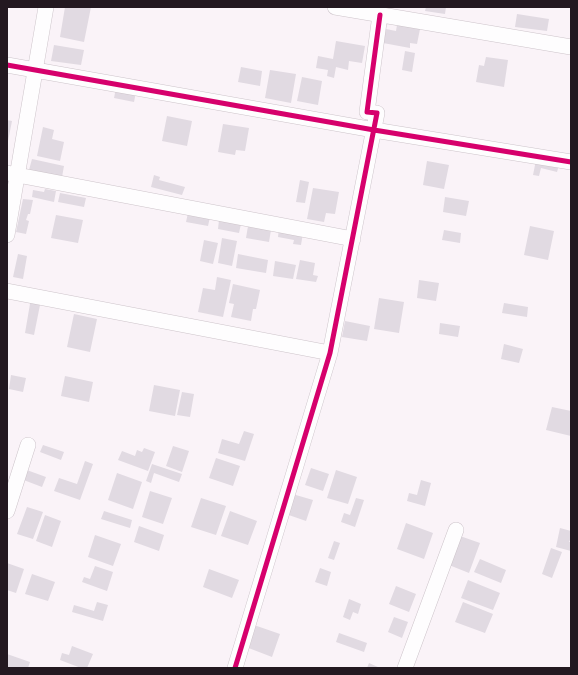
<!DOCTYPE html>
<style>
body{margin:0}
#map{position:relative;width:578px;height:675px;overflow:hidden;background:#faf3f8;font-family:"Source Sans 3",sans-serif}
canvas{display:block}
.frame{position:absolute;inset:0;border:8px solid #231820;pointer-events:none}
</style>
<div id="map">
<canvas width="578" height="675"></canvas>
<div class="frame"></div>
</div>
<script>
const g = document.querySelector('canvas').getContext('2d');
g.lineJoin = 'round';
function fill(path, color) { g.fillStyle = color; g.fill(path, 'evenodd'); }
function stroke(path, color, width, dash) { g.strokeStyle = color; g.lineWidth = width; g.lineCap = dash ? 'butt' : 'round'; g.setLineDash(dash || []); g.stroke(path); }
const building = new Path2D(`
 M65,7H91L84,42L60,37Z
 M426,7H446L445,14L425,11Z
 M517,14L549,19L547,31L515,27Z
 M397,25L420,29L417,44L410,43V48L383,43L386,29L396,31Z
 M336,41L365,46L362,63L349,61L348,70L336,67L334,78L327,76L328,70L316,68L318,56L333,59Z
 M54,45L84,50L81,65L51,61Z
 M405,51L415,53L412,72L402,70Z
 M486,57L508,60L504,87L476,82L479,65L484,66Z
 M241,67L262,71L260,86L238,82Z
 M270,70L296,74L291,103L265,98Z
 M302,77L322,81L318,105L297,101Z
 M116,88L136,92L134,102L114,98Z
 M167,116L192,121L187,146L162,141Z
 M7,120L12,121L8,141H7Z
 M223,124L249,128L245,151L236,150L235,155L218,152Z
 M43,127L54,130L52,139L64,142L60,161L37,156Z
 M32,159L64,166L62,177L29,170Z
 M536,160L559,165L557,172L541,168L539,176L533,175Z
 M427,161L449,165L444,189L423,185Z
 M154,175L160,177L159,180L185,187L182,195L151,187Z
 M300,180L309,182L305,203L296,202Z
 M313,188L339,192L335,214L326,213L324,222L307,219Z
 M45,189L56,191L54,202L32,197L33,190L44,192Z
 M60,193L86,198L84,207L58,202Z
 M445,197L469,201L466,216L443,212Z
 M23,199L33,200L30,214H28L26,220L29,221L26,234L16,232Z
 M188,213L210,217L208,226L186,222Z
 M56,215L83,220L78,243L51,238Z
 M219,220L241,224L239,233L218,229Z
 M248,226L271,230L269,242L246,238Z
 M530,226L554,231L548,260L524,255Z
 M279,228L303,233L301,245L293,244L294,240L278,237Z
 M444,230L461,233L460,243L442,240Z
 M222,238L237,241L232,266L218,263Z
 M204,240L218,243L213,264L200,261Z
 M18,254L27,256L23,279L13,277Z
 M238,254L268,260L266,273L236,268Z
 M300,260L315,263L313,275L318,276L316,282L296,279Z
 M275,261L296,265L293,279L273,276Z
 M217,277L231,280L223,317L198,312L203,288L215,290Z
 M419,280L439,283L436,301L417,298Z
 M233,284L260,290L256,309H253L251,321L231,317L234,304L229,303Z
 M31,298L41,300L34,335L25,333Z
 M379,298L404,302L399,333L374,329Z
 M504,303L528,307L527,317L502,313Z
 M74,314L97,319L90,352L67,347Z
 M345,321L370,326L367,341L342,337Z
 M440,323L460,326L458,337L439,334Z
 M504,344L523,349L519,363L501,359Z
 M11,375L26,378L23,392L9,389Z
 M65,376L93,382L89,402L61,396Z
 M154,385L180,390L175,416L149,411Z
 M182,392L194,394L190,417L177,415Z
 M552,407L571,411V436L546,430Z
 M244,431L254,434L245,461L218,453L222,439L239,444Z
 M43,445L64,452L61,460L40,452Z
 M173,446L189,451L182,472L166,466Z
 M144,448L155,452L148,471L118,460L122,451L135,456L137,450L142,452Z
 M216,458L240,466L233,486L209,478Z
 M85,461L93,464L80,500L54,491L59,478L77,484Z
 M152,464L182,474L179,482L154,473L151,483L146,481Z
 M311,468L329,474L323,491L305,485Z
 M24,469L46,477L42,487L21,479Z
 M336,470L357,477L348,504L327,498Z
 M117,473L142,482L133,509L108,500Z
 M421,480L431,483L425,506L407,501L409,493L417,495Z
 M150,491L172,498L163,524L142,517Z
 M289,493L313,500L306,521L283,513Z
 M201,498L226,506L216,535L191,527Z
 M356,498L364,500L355,527L341,522L344,513L350,515Z
 M27,507L43,512L33,539L17,534Z
 M104,511L132,520L130,528L101,519Z
 M230,511L257,521L248,545L221,536Z
 M45,515L61,521L52,547L36,541Z
 M406,523L433,533L424,559L397,549Z
 M139,526L164,535L159,551L134,542Z
 M560,528L571,531V538L569,542H571V551L556,547Z
 M95,535L121,544L113,566L88,557Z
 M460,536L480,543L469,573L449,565Z
 M334,541L340,543L334,560L328,558Z
 M551,548L562,552L552,578L542,574Z
 M480,559L506,570L501,583L474,572Z
 M7,563L24,569L16,593L7,590Z
 M95,566L113,572L107,591L82,582L84,577L90,579Z
 M320,568L331,572L327,586L315,582Z
 M209,569L239,580L232,598L203,587Z
 M32,574L55,582L48,601L25,594Z
 M468,580L500,593L493,610L461,598Z
 M396,586L416,594L409,612L389,604Z
 M349,599L361,604L358,614L353,612L350,620L343,617Z
 M97,602L108,605L103,621L72,612L74,605L94,611Z
 M463,602L493,614L485,633L455,622Z
 M394,617L408,622L402,638L388,632Z
 M254,625L280,634L272,657L246,647Z
 M339,633L367,643L364,652L336,642Z
 M72,646L93,654L87,668H81L60,660L62,653L69,655Z
 M7,654L30,662L28,668H7Z
 M369,663L380,668H367Z`);
const street = new Path2D(`
 M335,7L571,47
 M7,65L374,130L571,162
 M7,173L353,239
 M7,235L46,7
 M7,291L330,353
 M7,511L28,445
 M235,668L330,353L377,113L367,112L380,15
 M405,668L456,530`);
const cycleway = new Path2D(`
 M7,65L374,130L571,162
 M235,668L330,353L377,113L367,112L380,15`);
fill(building, '#e1dae2');
stroke(street, '#cdc4ca', 16);
stroke(street, '#fefdfe', 15);
stroke(cycleway, '#d6006c', 5);
</script>
